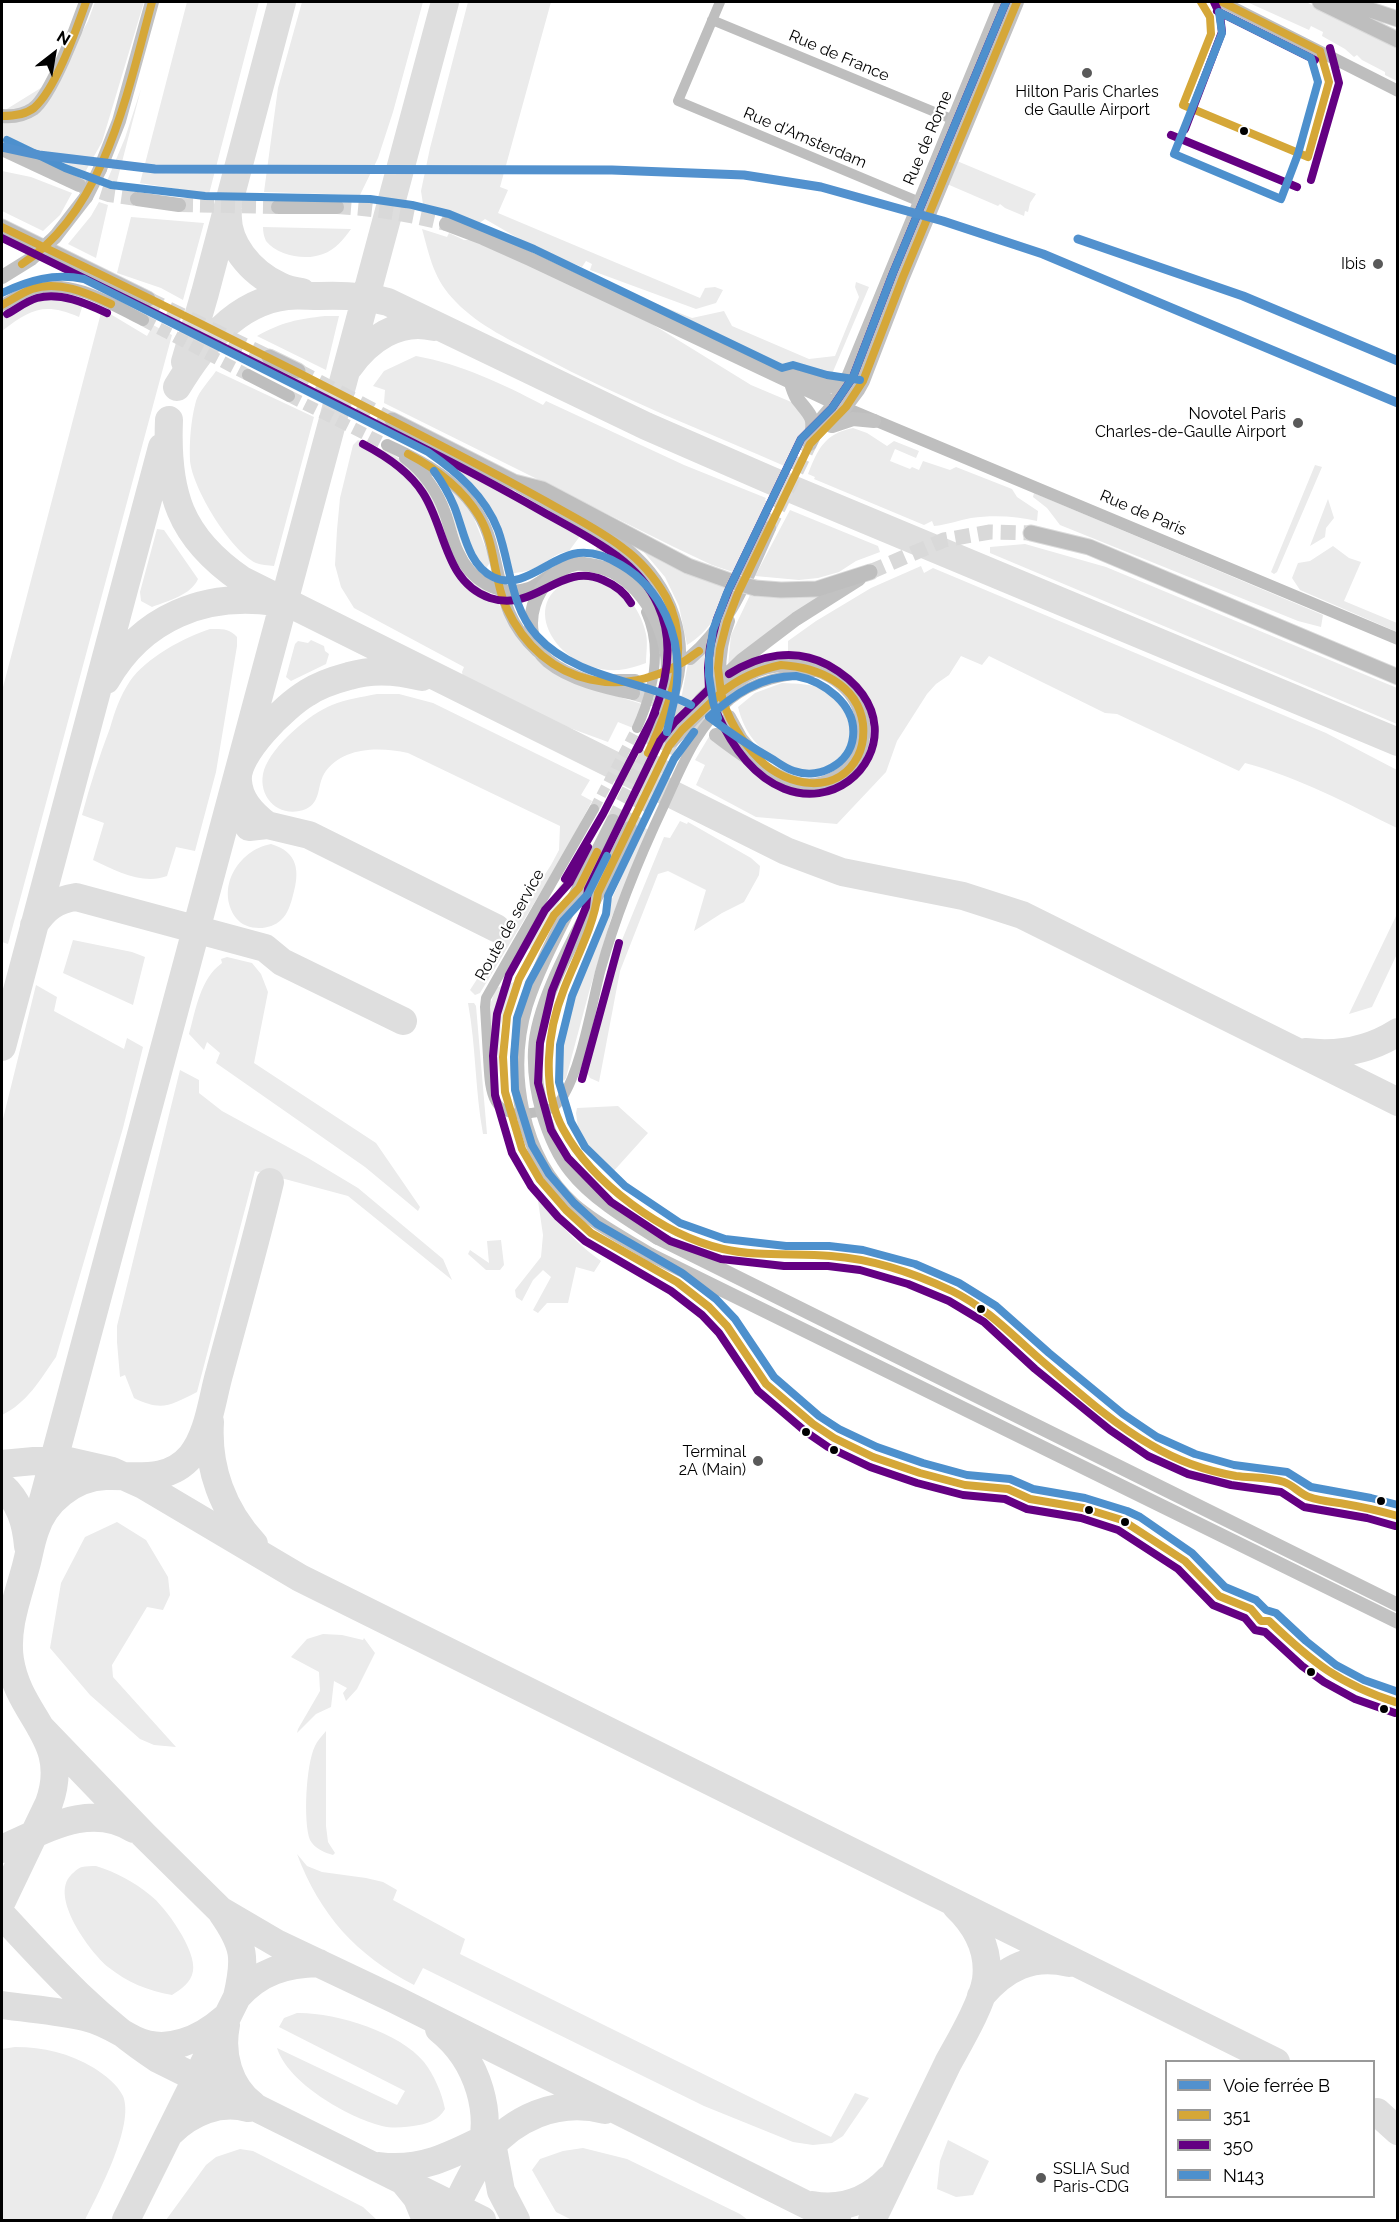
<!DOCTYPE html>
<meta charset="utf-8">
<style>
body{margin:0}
#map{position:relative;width:1399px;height:2222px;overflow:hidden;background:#fff;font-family:Raleway,sans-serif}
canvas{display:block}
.frame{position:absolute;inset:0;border:3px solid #000;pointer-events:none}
.legend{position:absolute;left:1165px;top:2060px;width:210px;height:138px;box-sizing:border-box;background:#fff;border:2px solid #999;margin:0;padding:8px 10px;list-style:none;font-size:18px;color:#000}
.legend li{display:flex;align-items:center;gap:12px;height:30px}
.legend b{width:30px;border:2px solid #999}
.north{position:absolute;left:24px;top:24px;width:60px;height:60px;-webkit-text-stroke:4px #fff;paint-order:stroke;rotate:31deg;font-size:16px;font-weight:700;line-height:24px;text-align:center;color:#000}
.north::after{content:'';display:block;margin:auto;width:21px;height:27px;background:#000;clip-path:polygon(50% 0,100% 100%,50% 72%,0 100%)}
</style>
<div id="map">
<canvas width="1399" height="2222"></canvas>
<div class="frame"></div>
<ul class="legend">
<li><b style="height:8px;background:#5291ce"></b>Voie ferrée B</li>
<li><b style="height:8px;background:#d5a738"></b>351</li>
<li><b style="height:8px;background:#640082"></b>350</li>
<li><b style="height:8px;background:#4d90cd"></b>N143</li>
</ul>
<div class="north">N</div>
</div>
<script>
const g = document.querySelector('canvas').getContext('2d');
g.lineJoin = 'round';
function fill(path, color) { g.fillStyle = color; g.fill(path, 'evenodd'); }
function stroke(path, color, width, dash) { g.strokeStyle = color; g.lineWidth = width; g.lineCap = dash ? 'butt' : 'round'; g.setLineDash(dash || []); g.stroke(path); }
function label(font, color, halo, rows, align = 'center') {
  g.font = font + ' Raleway,sans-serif'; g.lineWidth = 4.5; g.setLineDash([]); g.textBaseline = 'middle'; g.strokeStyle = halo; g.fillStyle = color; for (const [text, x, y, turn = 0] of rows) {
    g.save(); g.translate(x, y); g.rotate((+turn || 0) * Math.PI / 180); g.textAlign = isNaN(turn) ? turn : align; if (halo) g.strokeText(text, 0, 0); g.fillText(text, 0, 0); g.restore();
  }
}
const green = new Path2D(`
 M95,2H144L102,142L84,174L41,158L2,138V112L44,86L68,58L88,21Z
 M187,2H259L209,194L140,183Z
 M302,2H423L393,112L378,158L360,195L264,192L278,88Z
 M468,2H551L500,187L508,190L498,213L700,298L705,288L715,287L723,290L716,303L696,309L590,270L592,264L586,261L582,267L535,248L485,219L477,225L451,217L453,212L423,204L421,191L430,148Z
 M1247,2H1306L1397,47V81L1385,75V72L1362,60L1357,55L1354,57L1345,49L1322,36L1323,32L1311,26L1309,30Z
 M141,89L116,185L107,181L125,138Z
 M957,161L1036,194L1030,203L1028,212L1025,211L1024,216L1005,208L1000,204L998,206L947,184Z
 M2,171L31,177L72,193L60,215L43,231L2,211Z
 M99,202L108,205L96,258L68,244L91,216Z
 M131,217L204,223L183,300L161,288L117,273Z
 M263,227L351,229C344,239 335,250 323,254C306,261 278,256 266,241C264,237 263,232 263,227Z
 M422,229L447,237L449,233L464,240H476L652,324L751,385L796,404L808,425L804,433L800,448L789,468C707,432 621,399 541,356C512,341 479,326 456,302C434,280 430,258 422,229Z
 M584,275L692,318L724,311L732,326L809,359L835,356L859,297L855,287L856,282L869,287L829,381L720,343Z
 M51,291L66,293L84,301L79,317C44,302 31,309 2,331V312C18,300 32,294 51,291Z
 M102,309L147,336L153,325L172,335L8,944L2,942V691Z
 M325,316H339L326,370L257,336C282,322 298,319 325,316Z
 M416,356C461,364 503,384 543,405L546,401L684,465L766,498L765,500L772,503L739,574L712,565L674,547L384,403L385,390L373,386L384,371Z
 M216,371L314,417L274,566C268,565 261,565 256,563C230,550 193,489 190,461C189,442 191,419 196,401C199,391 210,380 216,371Z
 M853,428L867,433L887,446L894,441L919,451L916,458L895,449L890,461L910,469L912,467L919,470L923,461L950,470L956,467L1012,489L1017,497L1038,511L1037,521C1016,516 993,515 971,518C959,520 947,525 934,526L932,521L924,525L814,479L815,477L808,474C818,449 824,434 853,428Z
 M358,440L393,454L415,471L434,498L460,568L494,597L526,647L584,686L642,704L633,728L618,722L608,742L466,690L462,672L464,667L354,608L341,587L335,565L337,530L340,498L353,445Z
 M435,449L455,460L583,532L569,551C556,553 550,560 539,566C528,572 517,573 505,574C501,553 499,530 490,510C479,486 454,468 434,452Z
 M1315,465L1322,467L1277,572L1274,574L1271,572Z
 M428,469L439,476L470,508L489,557V564L485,570C462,565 456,521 448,502C444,491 435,480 428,469Z
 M1034,493L1323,615L1321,627L1298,621L1060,525L1047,508L1033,497Z
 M1328,499L1334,518L1326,528L1325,537L1310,546Z
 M790,510L878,546L880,552L856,561L839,572L818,578L799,580L755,576Z
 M157,529L164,530L198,579C191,595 168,601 152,607L141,601L140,592Z
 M600,542C621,555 637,567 652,587L648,586C630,568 619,560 594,552Z
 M1025,544L1106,567L1397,688V724L990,553V547Z
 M1333,546L1349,558L1361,562L1344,601L1397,623V632L1300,590L1292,578L1298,563L1310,561Z
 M643,548L732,588C721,610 709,632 687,645L679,606L665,577L643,551Z
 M921,566L924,573L933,568L1326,733L1397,770V828C1348,804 1298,777 1245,763L1239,771L1117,714L1105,713L989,656L982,665L961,656L949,675L936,684L927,694L897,741L886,772L837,824L756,817L696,785L705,765L695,760L710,735L789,788L827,793L859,773L869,756L875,736L872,716L862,691L840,672L821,660L794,658L788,651V641L816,621L871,588Z
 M589,576C618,581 640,605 646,634C648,643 646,654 646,663C638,666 628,669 619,670C550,674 509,587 589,576Z
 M830,591L728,666L731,635L751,593Z
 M210,629C221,629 229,628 237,637V646L216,772L195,851L176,847L167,876C143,885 116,871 93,860L104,823L82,815C90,785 99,757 110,728C115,711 120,696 130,681C145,659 184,637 210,629Z
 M311,640L324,646L325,651L329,654L326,664L291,681L286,677L295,644L298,641L308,643Z
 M713,640L717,641L715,677L707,684L668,738L682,694L688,663Z
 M782,683C796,684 813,683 826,691C869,719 850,779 803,770C796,769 789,765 782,762C758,750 744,732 738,707L755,693Z
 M377,694H399L433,703L590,780L581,795L592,801L565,852L480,993L475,995L470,990L551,865L559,850L560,826L408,753C380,747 342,746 324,774C317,786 321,802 306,809C279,820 256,796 264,770C272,746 309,714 332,705C346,699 362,697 377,694Z
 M605,807L609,809L535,948L519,950L583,849Z
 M680,821L687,824L688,822L751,858L760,866L759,875L744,902L722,913L694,931L706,890L668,871L658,874L620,971L599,1082L590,1078L585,1070L613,962L664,837L670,838Z
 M644,827L648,830L611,919L589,992L566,1078L559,1086C552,1035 574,987 594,941C610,902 627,865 644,827Z
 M271,844C298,852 300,871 293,895C291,903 288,914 281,920C270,931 246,931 236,918C215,889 238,850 271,844Z
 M1397,914V954L1372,1007L1349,1014Z
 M73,940L132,952L145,957L133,1005L63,973Z
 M227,957L252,963L261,974L268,992L254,1063L376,1143L420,1207L418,1211L365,1167L216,1063L220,1053L207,1042L204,1050L189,1034C196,1009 200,979 222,963L221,959Z
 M514,982L501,1024L497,1088L490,1015V1005L496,988Z
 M36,985L57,997L54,1011L124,1049L127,1038L143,1047L123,1128L56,1357C40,1380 27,1403 2,1415V1123Z
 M468,1003H474L476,1006L487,1134H483C475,1090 476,1046 468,1003Z
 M180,1070L199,1080V1093L222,1111L308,1158L358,1188L443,1259L452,1280L348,1196L255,1171L197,1392C171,1405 162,1412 134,1398L125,1375L120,1377L117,1342V1326Z
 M618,1106L648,1133L611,1174L588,1154L580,1142L576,1113L577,1108Z
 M537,1194C558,1222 572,1240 601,1261L594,1272L576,1267L568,1303H547L538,1313L533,1310L551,1277L543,1270L533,1280L522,1301L516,1297L515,1290L541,1257L543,1235Z
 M501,1240L504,1265L500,1270H486L468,1254L470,1250L489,1263L487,1241Z
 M117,1522L146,1540L168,1577L170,1595L163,1610L147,1607L112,1665L113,1677L176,1747L154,1745L140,1739L90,1695L50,1648L61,1583L85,1537Z
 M323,1634L342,1635L363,1640L364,1638L375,1653L357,1689L346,1701L343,1693L347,1688L334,1681L331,1707L316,1714L297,1733L298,1729L320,1691L319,1672L291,1657L307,1639Z
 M326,1731V1826L328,1842L335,1853L333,1855C325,1853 314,1848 310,1840C303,1822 306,1764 315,1746C317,1741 322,1736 326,1731Z
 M297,1854L307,1866L322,1872L366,1878L383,1882L397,1890L393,1900L465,1939L460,1954L831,2137L855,2093L869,2098L843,2136L832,2143L813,2145L793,2142L704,2106L423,1968L414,1985C356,1955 320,1915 297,1854Z
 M96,1866C116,1872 134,1882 150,1895C165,1906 197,1951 193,1971C191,1983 181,1989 172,1995C148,1991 127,1982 108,1967C90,1952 49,1897 71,1875C74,1872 78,1868 82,1867C86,1866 92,1866 96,1866Z
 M297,2013C334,2012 400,2032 424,2062C434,2075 442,2093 445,2109C439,2119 430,2123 419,2125C407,2127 394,2129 382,2126C347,2117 288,2083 277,2048L397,2105L405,2091L279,2027L284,2018Z
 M15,2047C44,2047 69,2053 94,2068C105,2075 117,2084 123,2096C135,2125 98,2194 85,2220H2V2049Z
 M948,2140L989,2161L973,2195L956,2197L937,2189L940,2161Z
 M583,2148L627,2159L740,2214L748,2220H572L556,2212L532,2170L540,2159L563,2151Z
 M240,2149L253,2151L363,2207L377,2220H166L206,2165L216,2157Z`);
const taxiway = new Path2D(`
 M228,210C225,243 251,273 280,286C286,289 295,291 302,292
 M185,362L205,293L282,2
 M349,367C368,340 399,318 434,327
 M177,387C202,346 235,302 287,296C297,295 308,296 319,296C343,295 365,296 388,302L646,426L770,480L1398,742
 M169,420C166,492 179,537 242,580L786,851L842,872L963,896L1022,915L1398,1102
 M106,680C142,617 205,592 275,602
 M267,825C252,814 239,800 238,781C235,754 285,706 307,693C319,685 334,680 349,676C372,669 399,671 422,677
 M249,827L267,825L309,835L496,928
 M34,925C45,908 56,900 76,897L265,948L282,962L403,1021
 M2,1047L162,447
 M1305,1052C1338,1056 1370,1050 1398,1032
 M210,1422C207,1468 223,1511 254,1544
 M2,1464L34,1461H68L112,1471L143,1485L300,1578L1276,2062
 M2,1486C20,1502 26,1523 28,1546
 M35,1530L445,2
 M40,1727L144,1835L220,1910L278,1944L394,1999L837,2220
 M2,1849C44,1831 89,1801 134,1829
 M2,1901L49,1803C72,1739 19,1718 10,1660C5,1628 18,1596 26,1566C29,1555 31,1542 35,1531C44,1501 74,1477 106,1476C136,1475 168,1483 191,1456C209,1434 212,1398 220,1371C237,1308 255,1245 270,1182
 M2,1915C50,1967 98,2020 158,2059L482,2220
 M981,1996C1005,1968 1032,1954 1069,1963
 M237,1997C260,1971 286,1964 319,1963
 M2,2005C29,2009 58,2011 85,2017C106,2022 117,2031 135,2040C167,2055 201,2039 225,2018
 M226,2025C220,2054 229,2087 253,2105
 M439,2029C478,2060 496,2116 477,2162
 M1377,2112L1398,2131
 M171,2132C191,2113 219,2100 248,2108
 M490,2132L501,2191L516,2220
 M379,2166C423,2172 456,2153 494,2134
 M404,2182L417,2198L426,2220
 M812,2205C841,2210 868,2201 889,2179
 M126,2220L237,1997C246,1958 245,1946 222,1913
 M449,2220C473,2174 485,2135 537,2114C558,2106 582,2104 605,2110
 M872,2220C897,2168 922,2116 948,2063C960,2041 982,2004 986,1980C990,1950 977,1926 956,1906`);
const minorTunnel = new Path2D(`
 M594,809L637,728`);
const tertiaryTunnel = new Path2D(`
 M143,320L248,375
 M289,396L387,445`);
const secondaryTunnel = new Path2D(`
 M81,186L109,195L137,199
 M179,205L278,207
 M337,207C375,209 410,215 446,224
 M769,528L810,444
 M633,693L656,700L702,724
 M613,821L656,736
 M630,828L672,741`);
const primaryTunnel = new Path2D(`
 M148,299L269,357
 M298,371L392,420
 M870,572L944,540L990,532L1031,533`);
const minor = new Path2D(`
 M720,2L678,101L920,202
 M712,20L954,120
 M637,728C653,692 663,649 646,612
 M594,809L486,998L485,1007C486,1023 487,1040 488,1057C490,1088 489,1120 531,1113C545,1111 554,1110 562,1098C581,1069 591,1008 600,972C616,914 639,858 665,803C682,766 697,726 730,700C754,680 785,675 815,672`);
const tertiary = new Path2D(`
 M1222,2L1398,91
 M2,305C12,300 24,291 36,288C75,280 109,303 143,320
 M248,375L289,396
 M836,404L1398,639
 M387,445C429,464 472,488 488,534C503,579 498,615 537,651
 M405,458C423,471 438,492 445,513C450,526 452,540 458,552C470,579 498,599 529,588C537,585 545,578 552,574`);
const secondary = new Path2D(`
 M2,116C12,117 24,115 33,109C51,96 78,25 86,2
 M2,149L79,185
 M100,169L119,121L152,2
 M137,199L179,205
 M278,207H337
 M446,224L483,238L530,259L835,403
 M55,237L86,197
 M788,376L792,375L825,385L851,389
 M791,383C793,389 795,397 799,401C810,415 815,417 811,436
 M831,426L858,390L863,381L903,277L1017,2
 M832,426L853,419L874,421
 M810,444L823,417L835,403L849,375L1002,2
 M520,486C547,502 574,516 600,533C609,538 619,543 627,550C670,586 691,641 672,695
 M690,658C730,625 748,574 769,528
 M719,675C719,657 721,639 728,621
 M607,681H635
 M633,693C605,687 570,679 548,661C514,632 535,573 576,564C580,563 585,564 590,565C633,570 661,615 667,655C671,682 659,709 656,736
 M701,700L742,660L796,619L859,579
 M729,717L741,739L757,758
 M672,741C695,717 717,691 747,675C778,658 819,663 845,687C873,714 869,762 833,779C820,786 804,787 789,781C763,770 738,752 716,735
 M579,888L613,821
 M598,893L630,828
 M658,1238L1398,1605
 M651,1255L1398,1622`);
const primary = new Path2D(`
 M1320,2L1398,40
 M1346,2L1398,19
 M2,227L148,299
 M269,357L298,371
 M392,420L514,482L542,489L688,566L730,581
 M1031,533L1089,547L1398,677
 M755,588L781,590L817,589L870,572`);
const secondaryBridge = new Path2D(`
 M86,197L100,169
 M2,277L31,259L55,237
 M579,888C561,926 539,965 526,1005C506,1072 521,1157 574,1205C597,1225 625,1239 651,1255
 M598,893C576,936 537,1002 535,1050C534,1072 537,1092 543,1113C549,1133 558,1155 571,1171C592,1198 629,1220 658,1238`);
const primaryBridge = new Path2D(`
 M730,581L755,588`);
const bus1 = new Path2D(`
 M1222,2L1320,51
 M1183,105L1308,157
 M1183,105L1211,34L1210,17L1201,2
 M2,116C13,116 25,115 34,108C56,89 76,30 86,2
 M1308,157L1329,82L1320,51
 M2,227C134,290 265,355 395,422C446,448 497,474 547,502C573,517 600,530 623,548C641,561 655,578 666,597C693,647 670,706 648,753
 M22,264C105,211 128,90 152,2
 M2,305C12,300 21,293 32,289C59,280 87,293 111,304
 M408,454C437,469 462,488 479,516C496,544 493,578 506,607C543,688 630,705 699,651
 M781,665C817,667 858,684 863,724C864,735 863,746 858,756C838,796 787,787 760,760C742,742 727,718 721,693C739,678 757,670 781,665Z
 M721,693L682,730L669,746L598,893C594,926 576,958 564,989C547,1031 541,1088 563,1129C592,1183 663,1235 723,1249C758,1257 795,1253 831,1256C872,1259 914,1273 952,1291C987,1308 1013,1336 1042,1361C1076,1390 1112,1423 1151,1445C1176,1460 1207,1471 1236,1476C1251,1478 1269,1477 1284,1482C1293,1485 1300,1494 1309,1497C1320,1501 1333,1502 1345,1504C1363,1507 1380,1511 1398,1516
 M721,693L718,668L720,649L727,622L738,593L810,444L846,407L863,381L903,277L1017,2
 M597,852L579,888L554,915L538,944L519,979L507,1016L503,1057L505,1092L522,1149L540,1180L566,1210L591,1233L677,1282L709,1307L727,1326L766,1384L813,1424L834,1438L873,1457L920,1473L965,1485L1008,1489L1030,1499L1083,1508L1122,1520L1185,1561L1219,1596L1251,1609L1261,1621H1269C1313,1663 1339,1684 1398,1703`);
const bus2 = new Path2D(`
 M1006,2L893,273L853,377L832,408L801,439L729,589L717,619L710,647L708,668L709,689L674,723L660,741L588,889L586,907L552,991L540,1043L538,1083L551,1130L568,1158L611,1202L670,1241L721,1259L784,1266H828L860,1270L908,1284L949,1301L984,1322L1035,1369L1110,1430L1148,1456L1188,1474L1231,1485L1281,1492L1304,1507L1367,1518L1395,1526
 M1217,11L1315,60
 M1185,129L1222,32L1220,15L1214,2
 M1171,135L1297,187
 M1311,180L1339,83L1330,48
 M2,238C133,302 264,366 394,433C444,458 494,484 543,512C568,526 594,539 617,556C634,569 649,585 658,605C680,653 660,704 639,749
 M7,314C17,309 26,301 37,298C61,292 85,303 107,313
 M363,444C386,456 409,471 423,493C446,528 444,582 490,598C536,613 560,561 603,580C615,585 624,591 631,603
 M716,711C794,889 954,735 828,665C795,647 759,655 729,674
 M588,847L570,882L545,910L509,975L497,1014L493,1056L495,1095L512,1153L531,1186L558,1217L585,1241L671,1291L702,1315L719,1333L758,1391L806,1432L828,1447L870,1467L917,1483L963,1495L1005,1499L1027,1509L1081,1518L1118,1530L1178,1569L1213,1605L1245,1618L1255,1630L1265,1632L1302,1666L1324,1682L1355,1699L1395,1713
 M565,879L603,814L655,713
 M582,1079L619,943`);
const bus3 = new Path2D(`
 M1219,12L1311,58L1318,82L1298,154L1281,199L1174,154L1222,33Z
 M7,140L65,168L111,185L205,196L370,199L412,205L449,214L534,249L782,368L793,365L827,375L860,380
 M2,293C29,280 54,273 84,279L428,452C457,472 485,496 498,530C511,566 510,606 537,636C576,679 642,680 691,705
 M434,471C442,482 449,494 454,506C464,530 467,564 493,577C521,591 547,560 573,554C590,550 608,557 621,565C662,589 681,636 677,682C676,699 670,715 667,732
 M796,676C823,681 857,704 853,737C850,764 819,780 794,771C787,769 780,764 774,760C751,747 730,733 709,717C734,694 761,676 796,676Z
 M718,718L713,702L709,676V658L713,630L727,593L801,439L832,408L853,377L893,273L1006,2
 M694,732L674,759L608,896L606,914L572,996L560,1045L559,1082L571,1122L585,1147L625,1186L680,1223L725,1239L786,1246H829L863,1250L915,1264L959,1283L996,1306L1049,1353L1123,1414L1157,1437L1195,1454L1234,1465L1287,1472L1311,1487L1371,1498L1398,1505
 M607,856L588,894L563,921L529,983L517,1018L514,1057L515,1090L532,1145L549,1174L574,1203L597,1224L682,1273L716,1299L735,1319L774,1377L819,1416L839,1429L877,1447L923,1463L967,1475L1010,1479L1033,1489L1085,1498L1127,1511L1140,1517L1192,1553L1225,1587L1256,1600L1266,1610L1276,1613L1306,1641L1336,1665L1364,1680L1398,1692`);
const rail1 = new Path2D(`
 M2,147L39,155L155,169L612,170L744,175L821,187L943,221L1043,254L1398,403
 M1078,239L1243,296L1398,361`);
const markers = [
 [1087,73,6,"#595959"],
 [1244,131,5,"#000"],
 [1378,264,6,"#595959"],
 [1298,423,6,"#595959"],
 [981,1309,5,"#000"],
 [806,1432,5,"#000"],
 [834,1450,5,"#000"],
 [758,1461,6,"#595959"],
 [1381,1501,5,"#000"],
 [1089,1510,5,"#000"],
 [1125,1522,5,"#000"],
 [1311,1672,5,"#000"],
 [1384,1709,5,"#000"],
 [1041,2178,6,"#595959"]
];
const streetNames = [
 ["Rue de France",839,56,23],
 ["Rue d'Amsterdam",805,138,23],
 ["Rue de Rome",928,138,-67],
 ["Rue de Paris",1143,513,23],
 ["Route de service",510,925,-61]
];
const poiNames = [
 ["Hilton Paris Charles",1087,92,"center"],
 ["de Gaulle Airport",1087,110,"center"],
 ["Ibis",1366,264],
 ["Novotel Paris",1286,414],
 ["Charles-de-Gaulle Airport",1286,432],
 ["Terminal",746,1452],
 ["2A (Main)",746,1470],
 ["SSLIA Sud",1053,2169,"left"],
 ["Paris-CDG",1053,2187,"left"]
];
fill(green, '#ebebeb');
stroke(taxiway, '#dedede', 28);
stroke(minorTunnel, '#d9d9d9', 10, [10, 5]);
stroke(tertiaryTunnel, '#d9d9d9', 12, [12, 6]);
stroke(secondaryTunnel, '#d9d9d9', 14, [14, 7]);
stroke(primaryTunnel, '#d9d9d9', 15, [15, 8]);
stroke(primary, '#dbdbdb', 17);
stroke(minor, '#bebebe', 10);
stroke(tertiary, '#bebebe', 12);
stroke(secondary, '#c2c2c2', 14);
stroke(primary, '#bebebe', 15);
stroke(primaryBridge, '#dbdbdb', 17, []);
stroke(secondaryBridge, '#c2c2c2', 14);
stroke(primaryBridge, '#bebebe', 15);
stroke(bus1, '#d5a738', 8);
stroke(bus2, '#640082', 8);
stroke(bus3, '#4d90cd', 8);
stroke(rail1, '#5291ce', 9);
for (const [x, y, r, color] of markers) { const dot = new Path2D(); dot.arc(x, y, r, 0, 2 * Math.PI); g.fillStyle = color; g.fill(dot); stroke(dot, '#fff', 2); }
label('16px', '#000', '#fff', streetNames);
label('16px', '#000', '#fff', poiNames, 'right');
</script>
